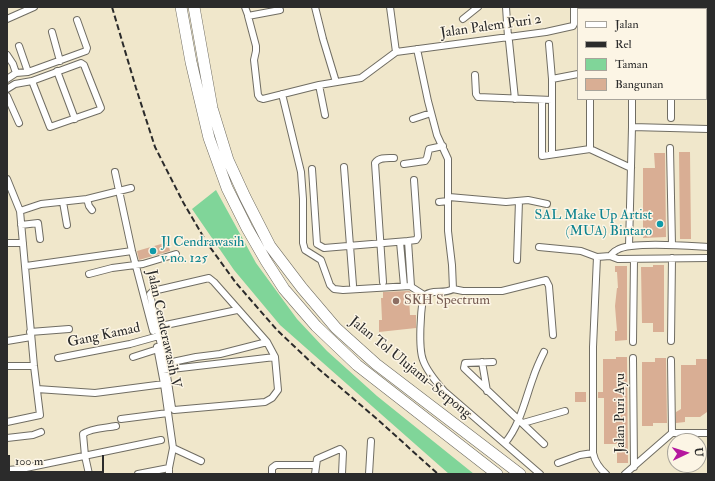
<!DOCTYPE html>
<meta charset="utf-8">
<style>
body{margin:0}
#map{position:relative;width:715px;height:481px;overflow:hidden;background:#f0e7cb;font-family:"IM FELL Double Pica",serif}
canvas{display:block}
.frame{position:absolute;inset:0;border:8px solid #2b2b2b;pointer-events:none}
.legend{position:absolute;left:577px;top:8px;width:130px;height:92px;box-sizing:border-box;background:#fcf5e5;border:1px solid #a8a49b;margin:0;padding:5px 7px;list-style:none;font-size:12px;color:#2b2b2b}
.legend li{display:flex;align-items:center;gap:8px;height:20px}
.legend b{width:20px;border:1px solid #a8a49b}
.north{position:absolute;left:667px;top:433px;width:40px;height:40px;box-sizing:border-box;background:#fcf5e5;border:1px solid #a8a49b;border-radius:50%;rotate:86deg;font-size:11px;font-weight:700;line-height:16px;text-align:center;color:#2b2b2b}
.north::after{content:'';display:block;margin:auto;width:14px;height:18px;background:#b5179e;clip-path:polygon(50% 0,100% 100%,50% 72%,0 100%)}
.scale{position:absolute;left:8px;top:455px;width:96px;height:18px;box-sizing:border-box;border:2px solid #2b2b2b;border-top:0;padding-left:5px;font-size:12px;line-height:14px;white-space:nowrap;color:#2b2b2b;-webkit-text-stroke:3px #fcf5e5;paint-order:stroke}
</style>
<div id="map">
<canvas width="715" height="481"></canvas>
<div class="frame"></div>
<ul class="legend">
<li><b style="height:5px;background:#fff"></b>Jalan</li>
<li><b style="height:5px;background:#2b2b2b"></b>Rel</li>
<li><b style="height:11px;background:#80d599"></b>Taman</li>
<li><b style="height:11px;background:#d9ae94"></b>Bangunan</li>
</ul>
<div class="north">U</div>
<div class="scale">100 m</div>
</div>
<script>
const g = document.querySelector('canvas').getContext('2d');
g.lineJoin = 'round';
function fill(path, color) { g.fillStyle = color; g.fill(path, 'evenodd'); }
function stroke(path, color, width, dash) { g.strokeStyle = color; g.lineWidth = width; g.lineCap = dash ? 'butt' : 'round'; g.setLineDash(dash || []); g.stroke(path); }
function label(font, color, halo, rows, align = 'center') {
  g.font = font + ' "IM FELL Double Pica",serif'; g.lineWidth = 3; g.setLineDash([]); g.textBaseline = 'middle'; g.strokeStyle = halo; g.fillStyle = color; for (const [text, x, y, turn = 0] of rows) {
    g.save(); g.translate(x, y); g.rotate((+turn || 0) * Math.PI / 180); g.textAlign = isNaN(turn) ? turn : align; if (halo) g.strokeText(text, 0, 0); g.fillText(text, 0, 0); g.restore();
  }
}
const green = new Path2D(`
 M216,190L256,263L297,319L327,351L377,396L474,474H449L280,325L234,270L192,209Z`);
const building = new Path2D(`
 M679,152H690L691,239H680Z
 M654,153H665L666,237L643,238V168H655Z
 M168,242L170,251L139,260L137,251Z
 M653,265H664V332H653V323H642L641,267H653Z
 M615,266H627V340L615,341V331H617L615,306L617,288H618L617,272H615Z
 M409,291L411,292V296L409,297L410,315H416V328L379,332V320H382L381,298H383V292Z
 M616,357H627L628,463H617V444H604V398H598V392H603V359H616Z
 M655,358H666L667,423H653V426H642V362H655Z
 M696,359H707V412L700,417H685V422L676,423V412L681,409V365H696Z
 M575,392H586V402H575Z`);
const street = new Path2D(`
 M245,7L248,15
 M315,7L323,39L336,82
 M390,7L396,52
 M506,7L508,37
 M280,10L248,16L256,46V51L254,60L258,95L260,98L263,99L319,85L361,78L396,52L546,32L573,26L574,24V7
 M7,19L34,7
 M463,19L478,7
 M52,32L60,61
 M509,41L515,99
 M549,44L552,79V154
 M19,46L28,72
 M417,49L428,101L437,135L448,159V231L452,265L453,289
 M706,54H708
 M7,55L13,64L16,73L7,79
 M57,71L75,119
 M16,73L28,72L86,51L87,48L77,20
 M475,75L476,94L478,97L552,100
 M552,79L578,74
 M319,85L325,115
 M7,89L15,84L32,81L81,63L84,65L101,108L99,110L50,127L32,81
 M282,94L301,172L303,199V243L305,250L321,260L330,285L334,289L343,290L410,286L424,295
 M7,96L19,123
 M590,99V149
 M671,99V118
 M542,100V156L590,149L631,168
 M413,119L431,113
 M632,127L708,129
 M670,148L672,245
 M404,164L425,161L427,158L429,149L443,146
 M344,167L353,285
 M312,169L317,244L324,248L408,241
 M115,172L132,251L153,331
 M7,179L20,211L34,366L40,415L7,422
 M449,197L506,202L528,200L547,204
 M87,199L89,206L92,210
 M63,202L67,225
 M439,202L448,201
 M20,211L41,204L87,199L131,188
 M21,225L38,223L40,239
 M400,242L404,286
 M7,243H23
 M629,246L632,127V99
 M539,247L581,251L597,257L610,256L618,259L708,258
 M610,256C612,254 614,251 617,250C631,241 690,246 708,247
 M597,257L593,347V453C595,462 599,468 606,474
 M517,260L519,201
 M26,266L132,251
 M89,274L112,268L143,264L176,254
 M383,282L375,163C379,157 387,158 394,158
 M411,286L408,241L416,240L418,237L414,180
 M453,289C443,295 431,288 423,297C421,311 418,347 423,360C426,369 437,383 444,391L540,474
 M453,289L463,291H502L546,280L549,286L553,335
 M156,327L237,310
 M30,332L69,329
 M7,341L31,337
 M671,341L672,258
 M633,342L634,259
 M157,347L164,384L173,448L169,468V474
 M133,357L158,349
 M58,358L130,344L155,337
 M633,358L634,467
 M671,360L672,433
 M482,362L487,391
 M493,362L465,363L464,368L544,444
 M163,364L196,357L220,354L267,342
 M165,364L150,294L153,291L209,278L214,282L267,342L275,357L278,390L272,398L265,402L174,410L172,408L166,369
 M7,366H34
 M163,370L275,357
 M37,389L95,393L164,384
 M121,419L168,413
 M523,423L565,411
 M7,438L33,435L41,432
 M505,443C520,425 525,400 533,378C536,369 540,360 544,352
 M173,448L201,461
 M558,463L580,455L593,453
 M7,470L21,469L161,440
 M89,474L85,456L83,434C91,428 106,428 116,426
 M138,474L169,468
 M272,474V468L276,465H315
 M315,474L317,459L340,449L343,452L342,474
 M369,474L371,441
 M625,474L672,433H708`);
const highway = new Path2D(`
 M181,7L191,62L209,138L227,188L247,228L266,261L284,289L316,326L357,365L497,474
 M194,7L212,108L228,160L245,197L270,246L302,288L336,328L376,364L520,474`);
const rail = new Path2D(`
 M112,7L136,88L155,147L183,202L207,243L236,283L277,330L314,365L377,419L438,474`);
const markers = [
 [660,224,4,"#0f9aa8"],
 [153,251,4,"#0f9aa8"],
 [396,301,4,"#8d6e63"]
];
const streetNames = [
 ["Jalan Palem Puri 2",491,27,-8],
 ["Jalan Cenderawasih V",163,329,78],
 ["Gang Kamad",104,336,-12],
 ["Jalan Tol Ulujami–Serpong",410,368,39],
 ["Jalan Puri Ayu",621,413,-90]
];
const cultureNames = [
 ["SAL Make Up Artist",652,216],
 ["(MUA) Bintaro",652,232],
 ["Jl Cendrawasih",161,243,"left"],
 ["v no. 125",161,259,"left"]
];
const educationNames = [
 ["SKH Spectrum",404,301]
];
fill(green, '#80d599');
fill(building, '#d9ae94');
stroke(street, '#706d63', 8);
stroke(highway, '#706d63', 12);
stroke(street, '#fff', 6);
stroke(highway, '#fff', 11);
stroke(rail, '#2b2b2b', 2, [6, 3]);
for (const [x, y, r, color] of markers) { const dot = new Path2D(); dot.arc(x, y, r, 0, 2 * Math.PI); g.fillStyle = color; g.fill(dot); stroke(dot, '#fcf5e5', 1.5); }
label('14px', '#2b2b2b', '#fcf5e5', streetNames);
label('14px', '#0d838f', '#fcf5e5', cultureNames, 'right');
label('14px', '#785e54', '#fcf5e5', educationNames, 'left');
</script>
